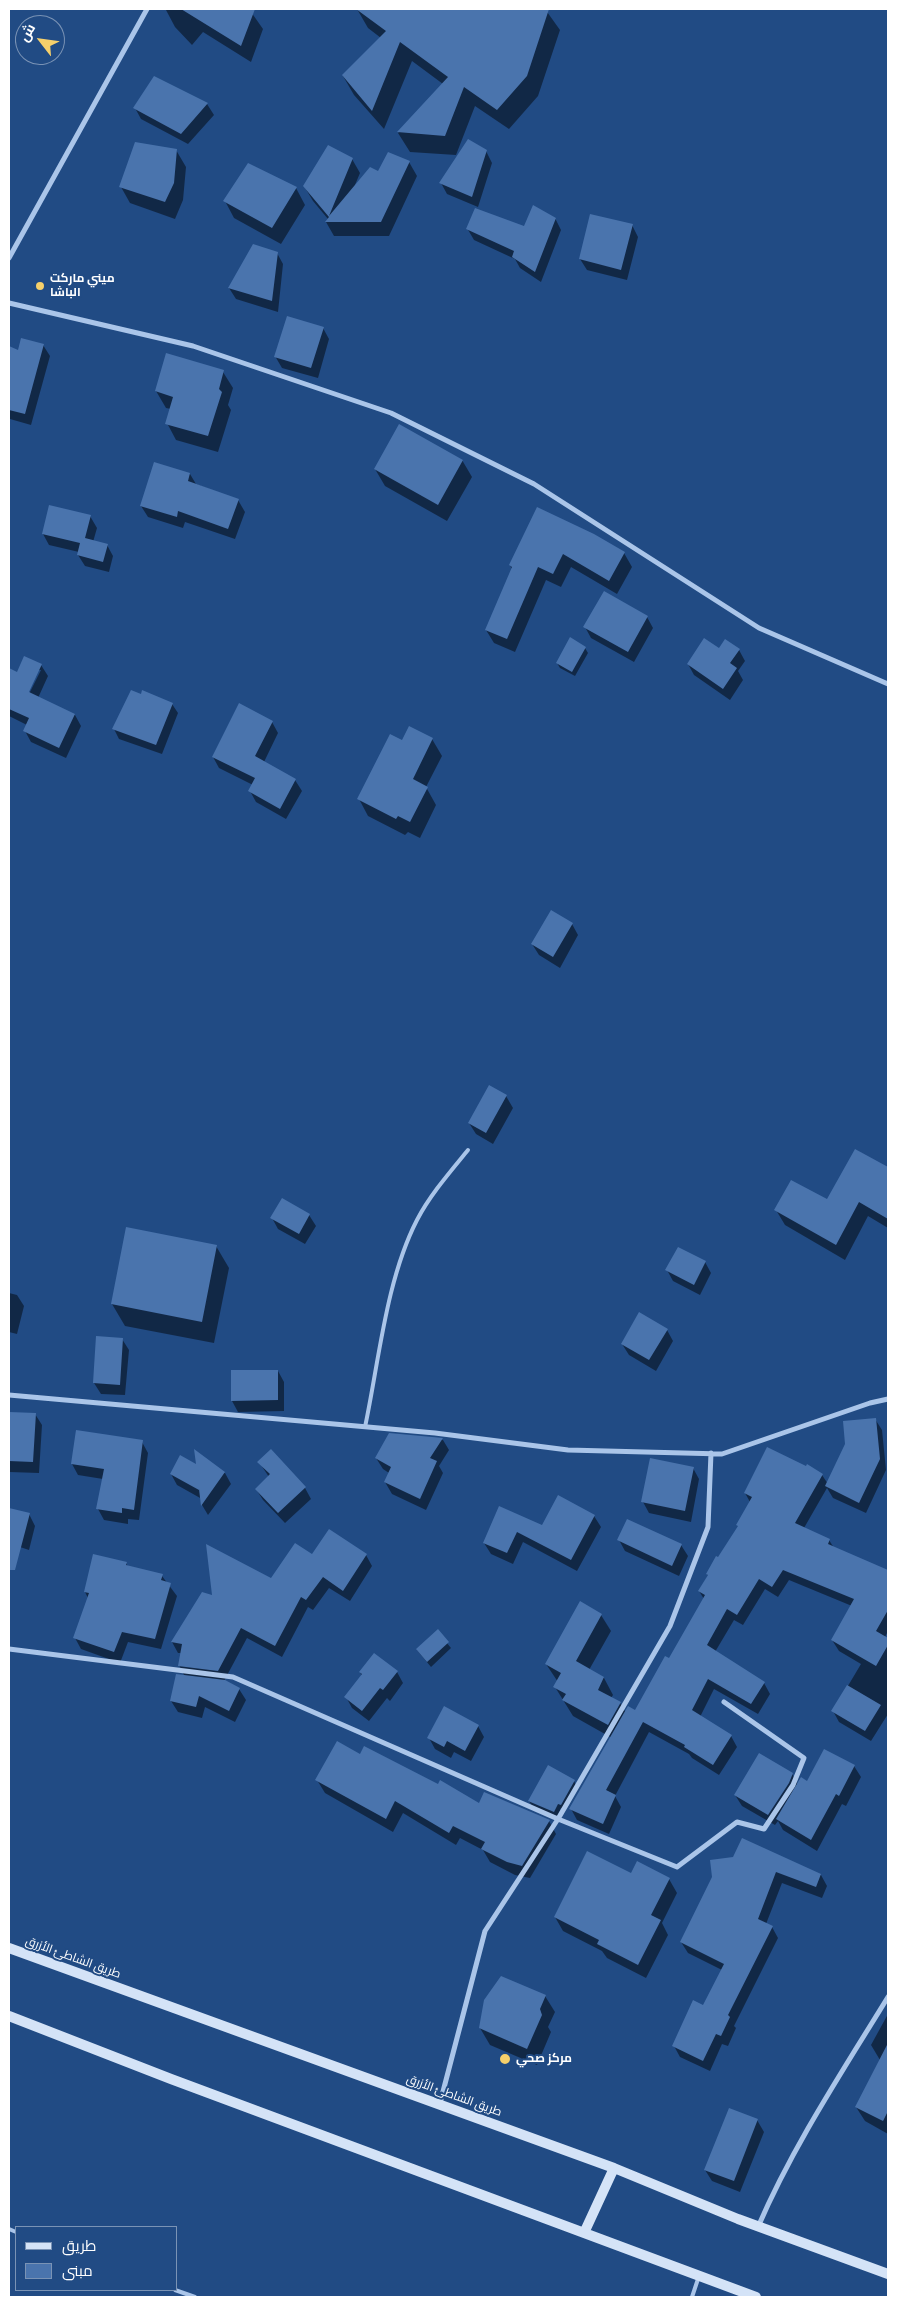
<!DOCTYPE html>
<meta charset="utf-8">
<style>
body{margin:0}
#map{position:relative;width:897px;height:2306px;overflow:hidden;background:#214b84;font-family:Signika,Cairo,sans-serif}
canvas{display:block}
.frame{position:absolute;inset:0;border:10px solid #fff;pointer-events:none}
.legend{position:absolute;left:15px;top:2226px;width:162px;height:65px;box-sizing:border-box;background:#214b84;border:1px solid #7a93b5;margin:0;padding:6px 9px;list-style:none;font-size:15px;color:#fff}
.legend li{display:flex;align-items:center;gap:10px;height:25px}
.legend b{width:25px;border:1px solid #7a93b5}
.north{position:absolute;left:15px;top:15px;width:50px;height:50px;box-sizing:border-box;background:#214b84;border:1px solid #7a93b5;border-radius:50%;rotate:300deg;font-size:14px;font-weight:700;line-height:20px;text-align:center;color:#fff}
.north::after{content:'';display:block;margin:auto;width:18px;height:22px;background:#f6d06b;clip-path:polygon(50% 0,100% 100%,50% 72%,0 100%)}
</style>
<div id="map">
<canvas width="897" height="2306"></canvas>
<div class="frame"></div>
<ul class="legend">
<li><b style="height:6px;background:#d4e3f7"></b>طريق</li>
<li><b style="height:14px;background:#4a74ad"></b>مبنى</li>
</ul>
<div class="north">ش</div>
</div>
<script>
const g = document.querySelector('canvas').getContext('2d');
g.lineJoin = 'round';
function fill(path, color) { g.fillStyle = color; g.fill(path, 'evenodd'); }
function stroke(path, color, width, dash) { g.strokeStyle = color; g.lineWidth = width; g.lineCap = dash ? 'butt' : 'round'; g.setLineDash(dash || []); g.stroke(path); }
function label(font, color, halo, rows, align = 'center') {
  g.font = font + ' Signika,Cairo,sans-serif'; g.lineWidth = 4; g.setLineDash([]); g.textBaseline = 'middle'; g.strokeStyle = halo; g.fillStyle = color; for (const [text, x, y, turn = 0] of rows) {
    g.save(); g.translate(x, y); g.rotate((+turn || 0) * Math.PI / 180); g.textAlign = isNaN(turn) ? turn : align; if (halo) g.strokeText(text, 0, 0); g.fillText(text, 0, 0); g.restore();
  }
}
const shadow = new Path2D(`
 M167,9H249L263,29L251,62L203,32L192,45L175,27L166,10Z
 M357,9H463L469,12L474,9H545L560,30L538,96L509,129L475,106L456,155L410,152L398,133L443,84L412,61L384,129L354,95L343,76L381,38L368,28Z
 M154,78L207,104L214,115L188,144L141,119L135,108Z
 M176,150L186,167L183,200L175,219L130,203L121,187Z
 M486,151L492,163L478,207L447,194L441,183Z
 M352,159L360,173L355,185L379,173L409,162L417,176L389,236H334L326,222L328,219L313,201L304,186Z
 M296,188L305,205L281,244L234,218L225,201Z
 M555,218L561,230L541,282L520,268L515,259L474,240L467,228H525Z
 M632,225L638,237L627,280L587,270L580,259Z
 M277,253L283,264L278,312L236,299L229,288Z
 M323,328L329,339L318,378L282,368L275,356Z
 M43,345L50,356L31,425L10,419L9,416V348L19,352Z
 M223,372L233,388L228,405L231,410L218,452L176,440L167,423L171,409L166,408L156,391Z
 M462,460L472,477L447,521L385,486L375,469Z
 M190,474L196,484L238,500L245,512L235,539L185,522L183,528L148,517L141,506Z
 M90,516L97,528L93,542L107,545L113,556L109,572L85,566L78,555L79,552L49,545L43,534Z
 M594,535L624,553L632,567L617,594L571,567L561,587L546,580L515,652L494,643L486,630L512,569L510,565Z
 M647,617L653,628L634,662L591,638L585,627Z
 M585,648L588,653L575,676L560,668L557,663Z
 M720,650H739L745,661L738,671L743,680L730,700L694,675L688,664Z
 M41,665L48,676L38,698L75,715L81,726L66,758L31,742L25,731L27,725L9,716V670L17,674ZM38,670H41L27,698L25,697Z
 M172,704L178,713L162,754L119,739L114,729Z
 M272,722L278,733L264,762L295,780L302,791L286,819L256,802L250,791L253,785L219,768L213,757Z
 M432,739L442,756L426,787L436,805L420,838L408,832L405,835L368,816L359,799L403,741Z
 M572,924L578,935L560,968L539,955L532,944Z
 M506,1096L513,1108L493,1144L476,1134L469,1123Z
 M856,1150L888,1169V1228L868,1216L845,1260L785,1225L776,1210L827,1201Z
 M309,1215L316,1226L305,1244L278,1229L272,1218Z
 M216,1246L229,1268L214,1343L125,1326L112,1304Z
 M705,1262L711,1273L700,1295L673,1281L667,1270Z
 M9,1293L17,1295L24,1306L17,1334L9,1332Z
 M667,1330L673,1341L656,1371L629,1355L622,1344Z
 M122,1339L129,1350L125,1395L101,1394L94,1383Z
 M278,1371L284,1382V1411L238,1412L232,1401Z
 M9,1413L35,1414L42,1425L39,1473L9,1472Z
 M875,1419L882,1430L886,1470L866,1513L833,1498L827,1488L804,1528L829,1540L834,1548L888,1571V1631L885,1637L888,1639V1714L871,1741L839,1722L833,1711L861,1664L839,1651L832,1640L852,1606L789,1580L778,1597L765,1589L743,1625L734,1620L715,1652L764,1683L770,1694L758,1714L714,1689L700,1717L731,1736L737,1747L719,1775L692,1758L689,1754L649,1732L615,1796L621,1807L609,1834L577,1820L571,1809L612,1738L573,1716L555,1687L558,1682L546,1664L601,1615L611,1631L589,1670L604,1678L613,1695L611,1698L620,1703L626,1713L636,1712L670,1660L704,1599L699,1591L709,1577L707,1574L739,1527L750,1502L745,1493L807,1466L822,1475L828,1484Z
 M389,1435L443,1440L449,1450L439,1466L443,1473L426,1510L392,1494L385,1482L389,1473L383,1469L376,1458Z
 M142,1442L148,1453L139,1520L128,1519V1524L104,1520L98,1509L103,1479L78,1475L72,1464Z
 M259,1462L305,1488L311,1499L285,1523L263,1500L256,1489L269,1477Z
 M198,1467L225,1473L231,1484L208,1515L202,1505V1499L177,1485L171,1474Z
 M693,1468L699,1479L691,1522L649,1513L643,1502Z
 M500,1508L542,1527L594,1516L601,1527L577,1571L523,1542L513,1564L491,1554L484,1543Z
 M9,1509L29,1514L35,1526L29,1550L20,1547L9,1570Z
 M619,1540L681,1545L688,1556L679,1576L625,1551Z
 M366,1555L372,1566L350,1601L329,1588L313,1610L308,1607L282,1657L247,1638L224,1681L239,1689L246,1700L235,1722L205,1707L202,1718L178,1712L171,1701L177,1676L185,1677L179,1665L182,1653H178L172,1642L213,1597L272,1579L312,1556Z
 M126,1563L128,1567L162,1576L177,1596L161,1649L128,1642L120,1663L81,1649L75,1638L88,1598L85,1592Z
 M437,1631L451,1648L431,1667L417,1650Z
 M360,1672H397L403,1683L390,1701L387,1698L369,1721L352,1708L346,1697L362,1676Z
 M478,1726L484,1737L471,1761L454,1752L451,1758L435,1749L429,1738Z
 M825,1751L854,1766L861,1777L846,1806L842,1804L817,1851L783,1830L778,1821L775,1825L742,1806L735,1795L792,1774L798,1784L808,1783Z
 M360,1756L479,1805L549,1821L556,1834L530,1878L515,1875L490,1862L483,1850L460,1838L456,1845L403,1813L393,1832L325,1793L317,1780Z
 M548,1767L574,1781L577,1787L564,1810L561,1808L557,1817L532,1806L529,1801Z
 M711,1861L821,1875L827,1886L822,1898L782,1883L766,1924L772,1927L778,1938L734,2026L736,2028L728,2046L722,2044L710,2071L680,2057L674,2046L704,2006L722,1970L688,1953L681,1942L714,1878Z
 M631,1875L669,1879L677,1893L662,1923L668,1935L646,1978L607,1958L602,1951L563,1931L555,1917Z
 M545,1996L555,2012L548,2027L551,2032L537,2065L490,2045L480,2028Z
 M888,2014V2134L865,2121L856,2107L880,2060L871,2045Z
 M757,2120L764,2132L740,2192L712,2181L705,2170Z`);
const building = new Path2D(`
 M181,9H255L241,46Z
 M356,9H549L527,76L497,110L464,87L445,136L397,132L448,77L400,42L372,111L342,75L386,31Z
 M154,76L208,103L181,134L133,108Z
 M468,139L487,150L472,197L439,183Z
 M135,142L177,149L174,183L165,202L119,187Z
 M328,145L353,158L329,216L370,167L378,171L388,152L410,161L381,222H325L329,217L303,186Z
 M248,163L297,187L272,228L223,201Z
 M533,205L556,218L535,272L512,257L514,251L466,229L475,208L524,226Z
 M590,214L633,224L621,270L579,259Z
 M253,244L278,252L272,301L228,288Z
 M287,316L324,327L311,368L274,357Z
 M21,338L44,344L25,414L9,410V346L18,350Z
 M166,353L224,370L219,389L222,392L208,436L165,424L173,397L155,391Z
 M399,424L463,460L438,505L374,469Z
 M154,462L190,473L188,481L239,499L228,529L178,511L177,517L140,506Z
 M49,505L91,515L85,538L108,544L103,562L77,555L80,543L42,534Z
 M537,507L594,534L625,552L609,581L563,554L553,574L538,567L507,639L485,630L512,567L509,565Z
 M604,591L648,616L628,652L583,627Z
 M570,637L586,647L572,672L556,663Z
 M704,638L719,648L725,639L740,649L730,663L737,668L723,689L687,664Z
 M24,656L42,664L29,692L75,714L59,748L23,731L29,718L9,709V668L17,672Z
 M131,690L141,694L142,690L173,703L156,745L112,729Z
 M239,703L273,721L255,756L296,779L280,809L248,791L255,778L212,757Z
 M409,726L433,738L413,779L428,787L410,822L398,816L396,819L357,799L390,734L402,740Z
 M551,910L573,923L553,957L531,944Z
 M489,1085L507,1095L486,1133L468,1123Z
 M855,1149L888,1167V1219L859,1202L836,1245L774,1210L791,1180L827,1199Z
 M282,1198L310,1214L299,1234L270,1218Z
 M126,1227L217,1245L202,1322L111,1304Z
 M678,1247L706,1261L694,1285L665,1270Z
 M639,1312L668,1329L649,1360L621,1344Z
 M96,1336L123,1338L120,1385L93,1383Z
 M231,1370H278V1400L231,1401Z
 M9,1412L36,1413L33,1462L9,1461Z
 M876,1418L880,1459L859,1503L825,1486L845,1444L843,1421Z
 M76,1430L143,1440L134,1510L122,1508V1513L96,1509L104,1469L71,1464Z
 M389,1433L443,1438L430,1458L437,1461L420,1499L384,1482L391,1467L375,1458Z
 M767,1447L806,1466L807,1464L823,1474L795,1523L830,1539L828,1544L888,1570V1610L876,1631L888,1638V1645L876,1666L831,1640L854,1599L783,1570L772,1587L759,1579L737,1615L727,1609L707,1645L765,1682L751,1704L708,1679L692,1710L732,1735L713,1765L684,1747L685,1745L643,1722L606,1790L616,1795L603,1824L569,1809L628,1706L635,1710L665,1656L669,1658L705,1595L698,1591L708,1575L706,1574L716,1556L718,1557L738,1526L736,1525L752,1497L744,1493Z
 M194,1449L225,1472L201,1506L199,1489V1490L170,1474L180,1455L196,1464Z
 M271,1449L306,1487L278,1513L255,1489L270,1474L257,1462Z
 M650,1458L694,1467L685,1511L641,1502Z
 M558,1495L595,1515L571,1560L517,1532L507,1553L483,1543L499,1506L542,1525Z
 M9,1508L30,1513L15,1570H9Z
 M627,1519L682,1544L672,1566L617,1540Z
 M329,1529L367,1554L343,1591L323,1577L306,1600L301,1597L275,1646L241,1628L218,1671L178,1666L182,1644L171,1642L202,1592L212,1595L206,1544L271,1578L295,1543L312,1554Z
 M93,1554L127,1562L126,1565L163,1574L161,1580L171,1583L155,1639L122,1632L114,1652L73,1638L89,1593L84,1592Z
 M580,1601L602,1614L576,1661L604,1677L598,1690L621,1702L608,1725L562,1700L566,1694L553,1687L561,1673L545,1664Z
 M438,1629L449,1642L427,1662L416,1649Z
 M374,1653L398,1671L383,1690L380,1688L362,1711L344,1697L362,1674L359,1672Z
 M176,1674L225,1680L240,1688L229,1711L199,1696L196,1707L170,1701Z
 M847,1685L881,1705L865,1731L831,1711Z
 M444,1706L479,1725L465,1751L447,1741L444,1747L427,1738Z
 M337,1741L360,1754L364,1746L438,1784L440,1780L479,1803L484,1792L550,1820L522,1866L507,1862L481,1849L485,1842L453,1826L449,1833L395,1801L386,1819L315,1780Z
 M824,1749L855,1765L839,1796L836,1794L811,1840L776,1819L801,1777L807,1781Z
 M759,1753L793,1773L789,1783L768,1815L734,1795Z
 M548,1765L575,1780L561,1805L558,1804L554,1812L528,1801Z
 M742,1838L821,1874L816,1887L776,1872L758,1919L773,1926L728,2015L730,2017L721,2036L716,2034L703,2061L672,2046L693,2000L703,2005L724,1964L680,1942L712,1877L710,1860L733,1857Z
 M587,1851L631,1873L637,1861L670,1878L651,1915L661,1920L638,1965L597,1944L599,1940L554,1917Z
 M501,1976L546,1995L540,2009L542,2015L527,2049L479,2028L484,2000Z
 M888,2043V2111L883,2121L855,2107Z
 M729,2108L758,2119L734,2181L704,2170Z`);
const lane = new Path2D(`
 M365,1427C379,1361 386,1280 417,1220C430,1195 450,1172 468,1150
 M9,2229L16,2232
 M175,2290L195,2297
 M692,2297L699,2276`);
const street = new Path2D(`
 M9,258L147,9
 M9,303L193,346L391,413L534,484L759,628L888,684
 M9,1395L435,1433L568,1450L722,1454L870,1403L888,1399
 M9,1649L233,1677L558,1819L677,1867L737,1822L764,1829L793,1785L804,1758L724,1702
 M440,2103L485,1931L558,1819L670,1626L708,1527L711,1453
 M758,2227C793,2146 842,2072 888,1997`);
const secondary = new Path2D(`
 M9,1948L614,2168L738,2219L888,2274
 M9,2016L171,2079L756,2297
 M584,2233L614,2168`);
const markers = [
 [40,286,5,"#f6d06b"],
 [505,2059,6,"#f6d06b"]
];
const poiNames = [
 ["ميني ماركت",50,279],
 ["الباشا",50,293],
 ["مركز صحي",516,2059]
];
const streetNames = [
 ["طريق الشاطئ الأزرق",73,1958,20],
 ["طريق الشاطئ الأزرق",454,2096,20]
];
fill(shadow, '#0007');
fill(building, '#4a74ad');
stroke(lane, '#aac5e9', 4);
stroke(street, '#aac5e9', 5);
stroke(secondary, '#d4e3f7', 10);
for (const [x, y, r, color] of markers) { const dot = new Path2D(); dot.arc(x, y, r, 0, 2 * Math.PI); g.fillStyle = color; g.fill(dot); stroke(dot, '#214b84', 2); }
label('bold 12px', '#fff', '#214b84', poiNames, 'left');
label('12px', '#fff', '#214b84', streetNames);
</script>
